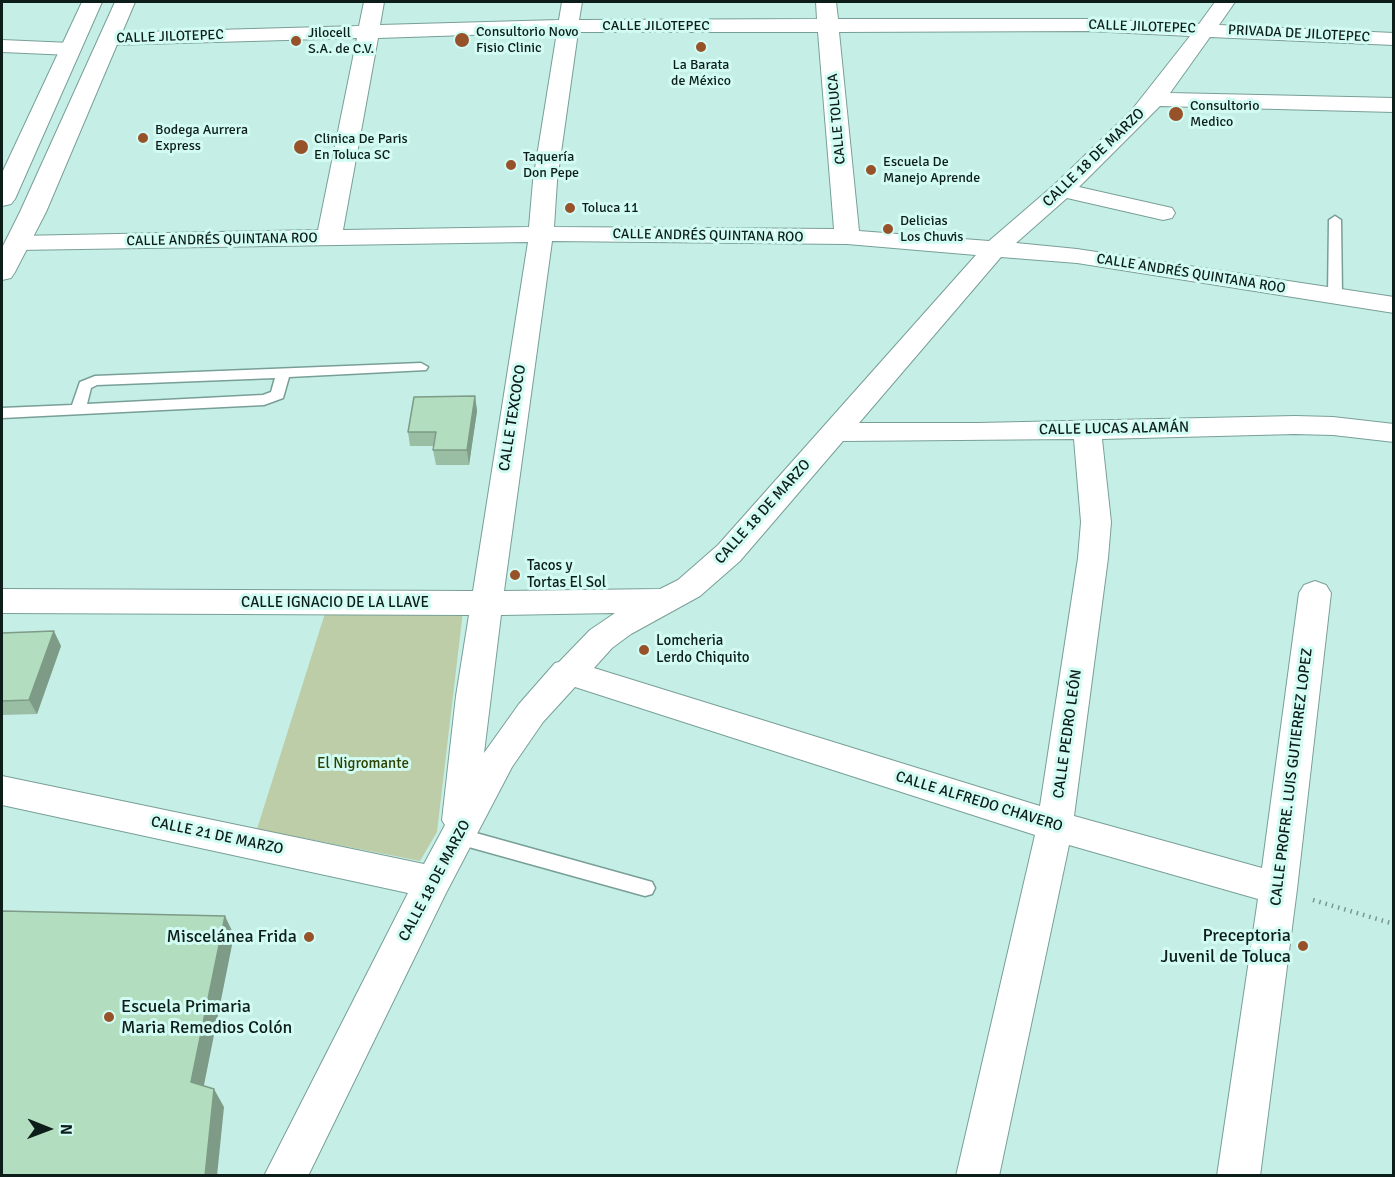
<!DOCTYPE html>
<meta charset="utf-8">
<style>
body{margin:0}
#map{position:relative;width:1395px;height:1177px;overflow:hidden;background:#c5efe6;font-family:Signika,sans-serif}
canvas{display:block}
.frame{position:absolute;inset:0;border:3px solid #0d1d1a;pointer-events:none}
.north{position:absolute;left:18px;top:1099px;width:60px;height:60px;-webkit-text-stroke:4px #d2fcf3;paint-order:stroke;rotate:91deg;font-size:16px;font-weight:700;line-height:24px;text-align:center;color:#0d1d1a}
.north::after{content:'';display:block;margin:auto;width:21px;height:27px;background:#0d1d1a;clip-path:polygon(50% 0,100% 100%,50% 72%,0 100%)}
</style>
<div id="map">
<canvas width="1395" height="1177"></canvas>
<div class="frame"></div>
<div class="north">N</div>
</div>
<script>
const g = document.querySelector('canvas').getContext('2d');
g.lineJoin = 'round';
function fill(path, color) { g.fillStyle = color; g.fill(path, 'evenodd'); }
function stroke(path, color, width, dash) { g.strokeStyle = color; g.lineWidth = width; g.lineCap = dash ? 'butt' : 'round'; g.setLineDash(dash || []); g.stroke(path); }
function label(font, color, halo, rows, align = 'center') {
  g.font = font + ' Signika,sans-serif'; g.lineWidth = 6; g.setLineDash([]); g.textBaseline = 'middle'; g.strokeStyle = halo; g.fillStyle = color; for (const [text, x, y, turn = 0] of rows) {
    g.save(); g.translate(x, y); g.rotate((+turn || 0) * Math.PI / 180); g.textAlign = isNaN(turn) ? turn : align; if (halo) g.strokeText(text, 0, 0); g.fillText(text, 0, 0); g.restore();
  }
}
const green = new Path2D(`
 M326,610L463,611L437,832L420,861L257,829Z`);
const path = new Path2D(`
 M1313,900L1394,924`);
const service = new Path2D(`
 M1335,216L1341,220L1342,296L1335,300L1328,296L1329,220Z
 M421,363L428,367L426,370L289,377L283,398L264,405L2,418V408L72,405L80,382L95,376ZM275,378L271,392L263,395L87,404L91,388L97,385Z
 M458,828L645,880L652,882L655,888L652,894L645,896L458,844L451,842L448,836L451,830Z`);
const minor = new Path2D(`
 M364,2H384L380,25L559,20L562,2H582L579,20L817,19L816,2H836L838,19H1089L1199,24L1215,2H1235L1219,25L1394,33V45L1210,37L1170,93L1394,98V112L1160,106L1079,187L1172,208L1175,213L1172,218L1163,220L1067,198L1016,243L1077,249L1394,297V313L1077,263L1001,257L859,423H978L1295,416L1333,417L1394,424V442L1333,435L1295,434L1102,439L1111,522L1108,558L1074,816L1262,868L1299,593L1304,585L1315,581L1326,585L1331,593L1297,889L1260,1176H1217L1258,899L1069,845L999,1176H956L1035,835L575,687L543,722L512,767L446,893L308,1176H264L408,893L2,805V776L424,864L445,825L442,820L456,696L469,615L2,613V589L473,591L528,242L17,250L8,248L5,243L8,238L17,236L318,230L357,38L109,45L102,43L99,39L102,35L109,33L359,26ZM1089,31L1190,36L1131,111L1054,185L989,241L859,231L839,32ZM557,32L533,181L529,227L343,230L378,38ZM578,32H818L834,229L554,227L557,181ZM552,241L847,244L976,255L718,545L678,580L660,589L504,591ZM1074,439L1081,522L1078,558L1040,806L594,668L612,648L631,634L700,596L740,561L843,441ZM615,613L590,630L559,662L555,663L519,704L484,753L501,615Z
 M2,40L71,43L78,45L81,49L78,53L71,55L2,52Z`);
const secondary = new Path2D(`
 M82,2H102L15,199L11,204L2,206V173Z
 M115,2H135L46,212L15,272L11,278L2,280V248L20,212Z`);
const wall = new Path2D(`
 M475,396L477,411L469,465H436L433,450L434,446H410L408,432Z
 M2,633L61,646L37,714L2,715Z`);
const shadedWall = new Path2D(`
 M475,396L477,411L469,465L467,450Z
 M54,631L61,646L37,714L29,700Z
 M225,916L234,935L201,1100L191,1082Z
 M214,1089L224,1107L217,1176H205Z`);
const building = new Path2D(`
 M475,396L467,450H433L436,432H408L414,397Z
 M54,631L29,700L2,701V633Z
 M2,911L225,916L191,1082L214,1089L205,1176H2Z`);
const markers = [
 [462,40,8,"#98522a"],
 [296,41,6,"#98522a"],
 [701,47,6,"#98522a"],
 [1176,114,8,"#98522a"],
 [143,138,6,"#98522a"],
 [301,147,8,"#98522a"],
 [511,165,6,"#98522a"],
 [871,170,6,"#98522a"],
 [570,208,6,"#98522a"],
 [888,229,6,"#98522a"],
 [515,575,6,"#98522a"],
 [644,650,6,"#98522a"],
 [309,937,6,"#98522a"],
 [1303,946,6,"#98522a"],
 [109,1017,6,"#98522a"]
];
const farStreetnames = [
 ["CALLE JILOTEPEC",656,26],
 ["CALLE JILOTEPEC",1142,27,2],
 ["PRIVADA DE JILOTEPEC",1299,34,3],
 ["CALLE JILOTEPEC",170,37,-2],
 ["CALLE TOLUCA",837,119,-95],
 ["CALLE ANDRÉS QUINTANA ROO",708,236,1],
 ["CALLE ANDRÉS QUINTANA ROO",222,240,-1],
 ["CALLE ANDRÉS QUINTANA ROO",1191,274,9]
];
const farPoinames = [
 ["Consultorio Novo",476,32],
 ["Fisio Clinic",476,48],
 ["Jilocell",308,33],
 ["S.A. de C.V.",308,49],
 ["La Barata",701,65,"center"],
 ["de México",701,81,"center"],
 ["Consultorio",1190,106],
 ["Medico",1190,122],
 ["Bodega Aurrera",155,130],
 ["Express",155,146],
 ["Clinica De Paris",314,139],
 ["En Toluca SC",314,155],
 ["Taquería",523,157],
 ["Don Pepe",523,173],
 ["Escuela De",883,162],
 ["Manejo Aprende",883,178],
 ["Toluca 11",582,208],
 ["Delicias",900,221],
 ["Los Chuvis",900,237]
];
const streetNames = [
 ["CALLE 18 DE MARZO",1094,158,-44],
 ["CALLE TEXCOCO",513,418,-81],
 ["CALLE LUCAS ALAMÁN",1114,429,-1],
 ["CALLE 18 DE MARZO",763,512,-48],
 ["CALLE IGNACIO DE LA LLAVE",335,603],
 ["CALLE PEDRO LEÓN",1068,734,-82],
 ["CALLE PROFRE. LUIS GUTIERREZ LOPEZ",1292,777,-83],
 ["CALLE ALFREDO CHAVERO",979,802,17],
 ["CALLE 21 DE MARZO",217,836,12],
 ["CALLE 18 DE MARZO",435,881,-62]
];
const poiNames = [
 ["Tacos y",527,566],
 ["Tortas El Sol",527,583],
 ["Lomcheria",656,641],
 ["Lerdo Chiquito",656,658]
];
const parkNames = [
 ["El Nigromante",363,764]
];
const nearPoinames = [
 ["Preceptoria",1291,936],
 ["Juvenil de Toluca",1291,957],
 ["Miscelánea Frida",297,937],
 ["Escuela Primaria",121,1007,"left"],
 ["Maria Remedios Colón",121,1028,"left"]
];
fill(green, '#bccda8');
stroke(service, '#789f97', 3);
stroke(minor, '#789f97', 2);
stroke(secondary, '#789f97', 2);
stroke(path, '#779790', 4.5, [1.5, 5]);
fill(service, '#fff');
fill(minor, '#fff');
fill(secondary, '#fff');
fill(wall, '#9abea4');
fill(shadedWall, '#7d9b86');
fill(building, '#b3ddbf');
stroke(building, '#7d9b86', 1.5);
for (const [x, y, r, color] of markers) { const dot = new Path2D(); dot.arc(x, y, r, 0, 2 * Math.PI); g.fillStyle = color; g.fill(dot); stroke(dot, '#d2fcf3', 2); }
label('14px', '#0d1d1a', '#d2fcf3', farStreetnames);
label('14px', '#0d1d1a', '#d2fcf3', farPoinames, 'left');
label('15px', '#0d1d1a', '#d2fcf3', streetNames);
label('15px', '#0d1d1a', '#d2fcf3', poiNames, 'left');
label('15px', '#2d4200', '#d2fcf3', parkNames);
label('18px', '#0d1d1a', '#d2fcf3', nearPoinames, 'right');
</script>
